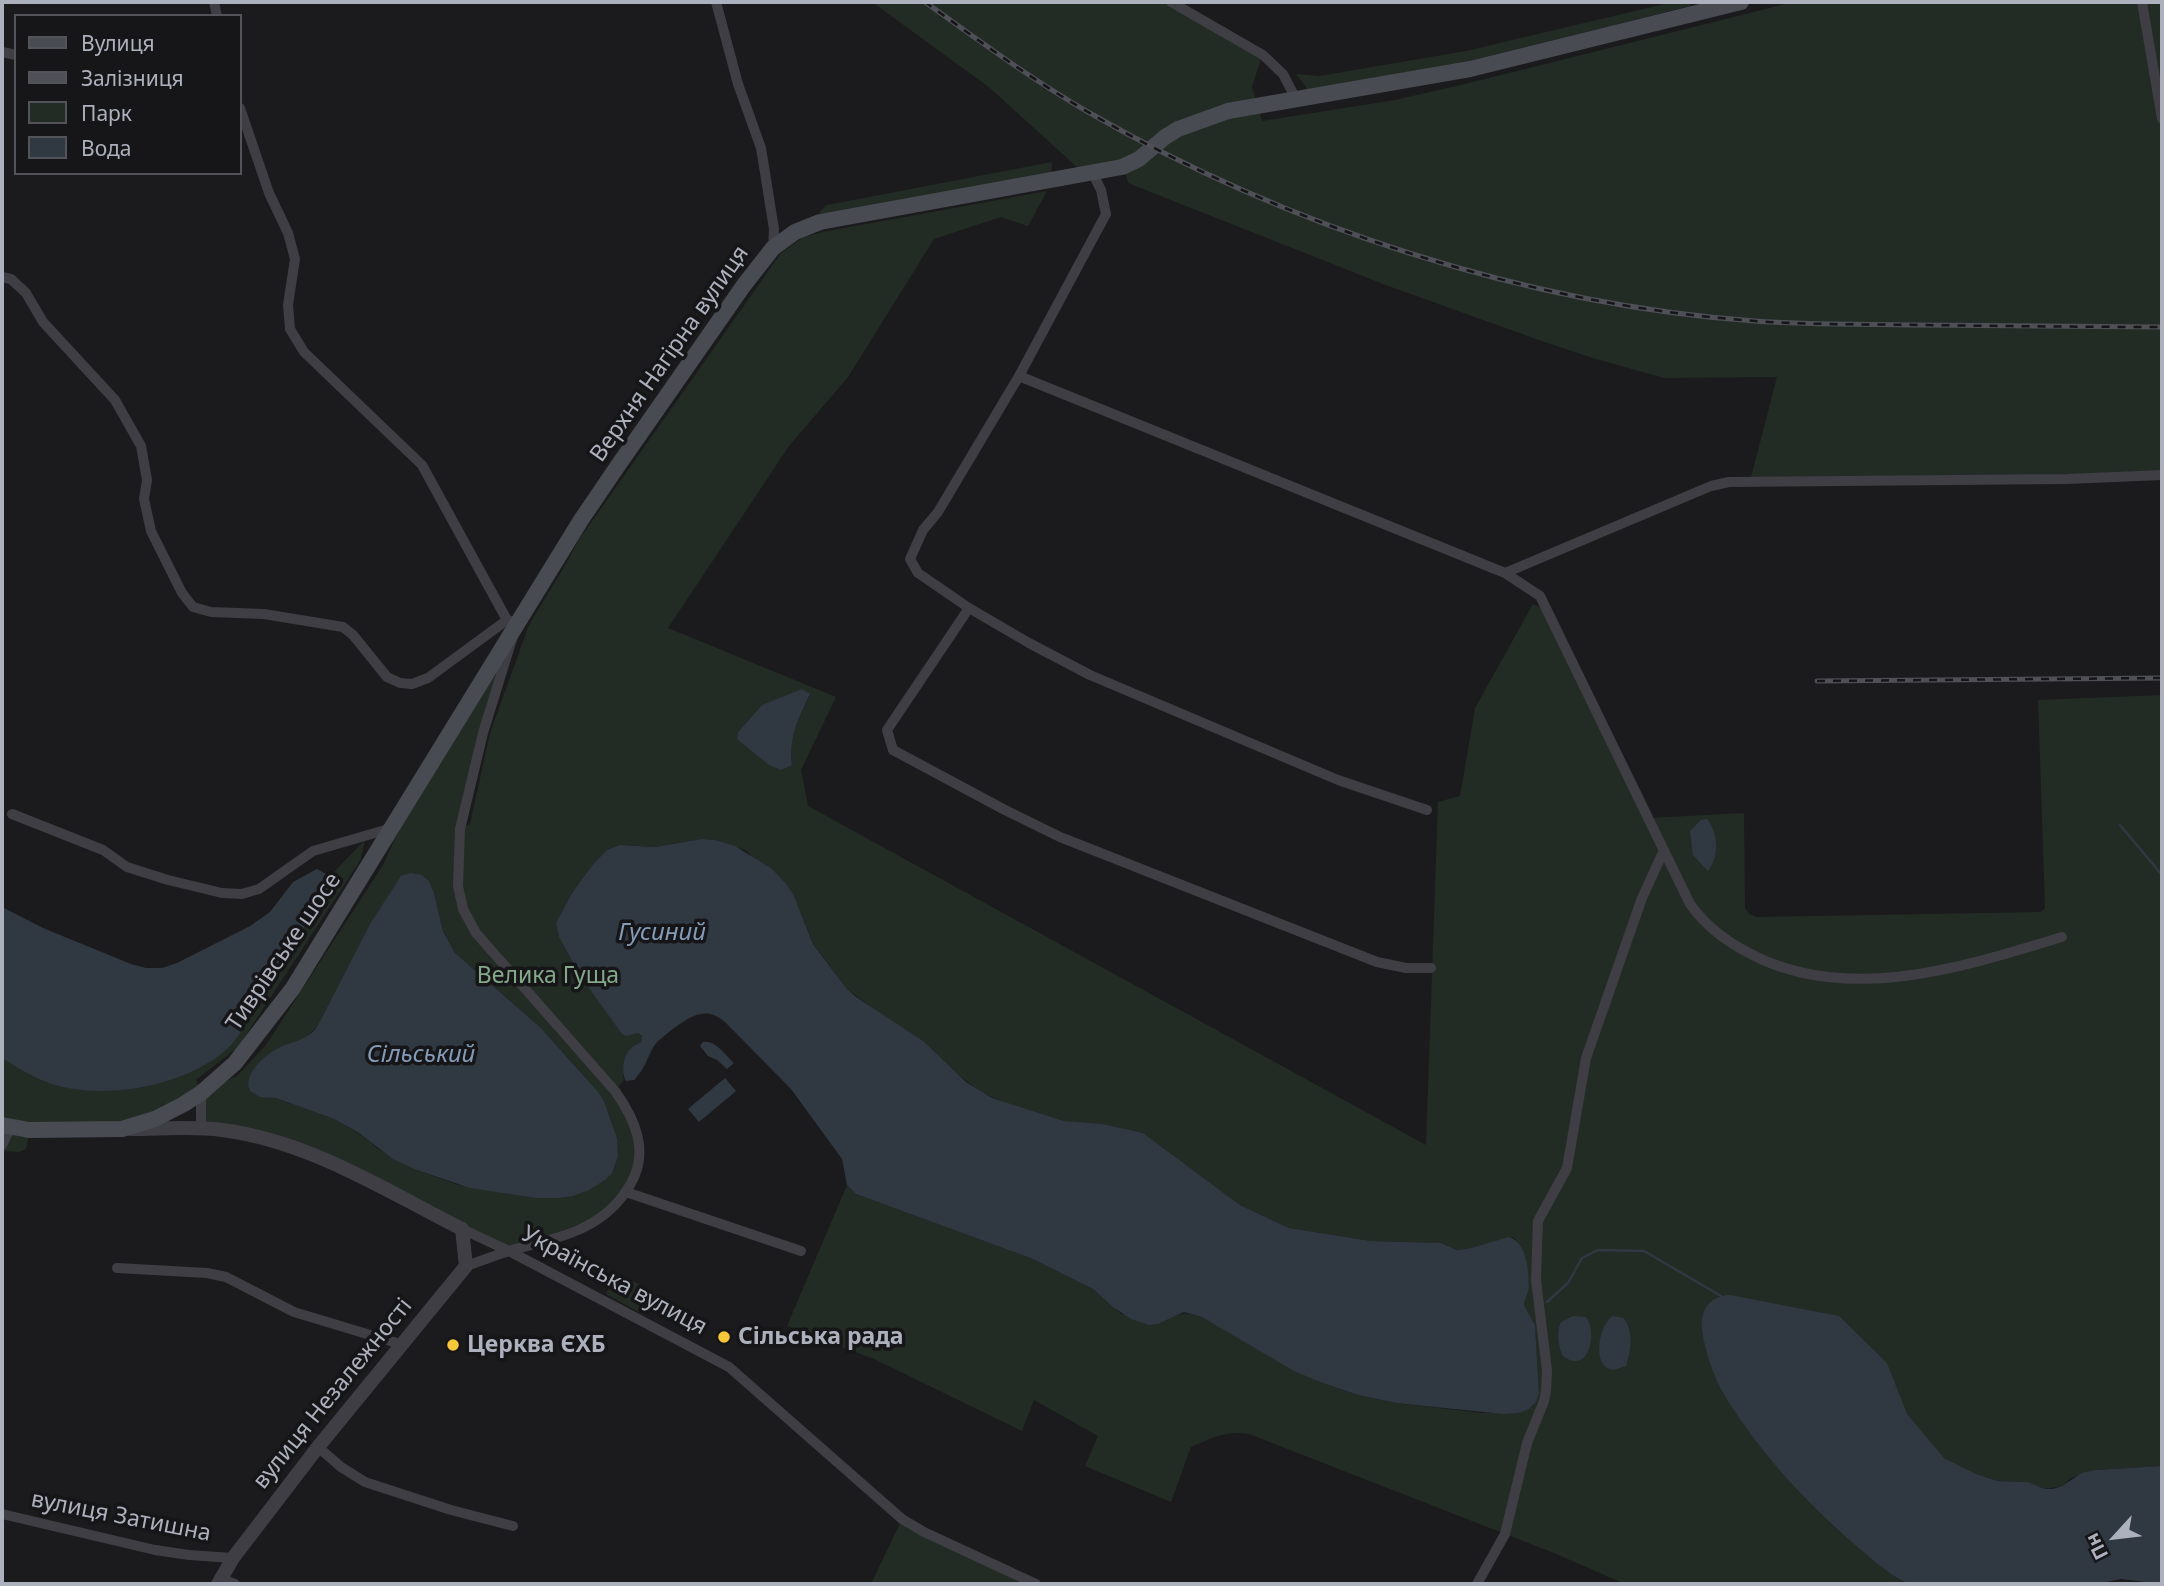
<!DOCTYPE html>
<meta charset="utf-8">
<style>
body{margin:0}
#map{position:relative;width:2164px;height:1586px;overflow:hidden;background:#1b1b1d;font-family:"Noto Sans",sans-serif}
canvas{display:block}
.frame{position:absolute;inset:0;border:4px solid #adb1bd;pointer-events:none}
.legend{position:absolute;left:14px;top:14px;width:228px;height:161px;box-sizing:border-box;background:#161618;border:2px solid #52545a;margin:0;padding:9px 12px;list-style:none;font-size:21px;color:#adb1bd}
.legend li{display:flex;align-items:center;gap:14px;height:35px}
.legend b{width:35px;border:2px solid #52545a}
.north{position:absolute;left:2080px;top:1502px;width:70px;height:70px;-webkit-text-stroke:5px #161618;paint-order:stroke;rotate:243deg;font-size:19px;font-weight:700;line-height:28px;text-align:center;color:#adb1bd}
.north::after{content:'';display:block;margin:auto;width:24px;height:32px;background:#adb1bd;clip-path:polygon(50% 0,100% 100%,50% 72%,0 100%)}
</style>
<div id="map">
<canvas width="2164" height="1586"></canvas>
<div class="frame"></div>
<ul class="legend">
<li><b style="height:9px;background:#494b52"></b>Вулиця</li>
<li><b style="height:9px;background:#4f5057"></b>Залізниця</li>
<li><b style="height:19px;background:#222c24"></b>Парк</li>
<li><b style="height:19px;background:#303842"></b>Вода</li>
</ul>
<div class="north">Пн</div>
</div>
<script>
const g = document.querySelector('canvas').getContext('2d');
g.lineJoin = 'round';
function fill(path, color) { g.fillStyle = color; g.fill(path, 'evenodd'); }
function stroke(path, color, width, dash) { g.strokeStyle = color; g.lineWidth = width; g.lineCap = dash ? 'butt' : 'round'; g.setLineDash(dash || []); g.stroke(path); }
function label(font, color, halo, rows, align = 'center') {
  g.font = font + ' "Noto Sans",sans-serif'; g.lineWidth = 7; g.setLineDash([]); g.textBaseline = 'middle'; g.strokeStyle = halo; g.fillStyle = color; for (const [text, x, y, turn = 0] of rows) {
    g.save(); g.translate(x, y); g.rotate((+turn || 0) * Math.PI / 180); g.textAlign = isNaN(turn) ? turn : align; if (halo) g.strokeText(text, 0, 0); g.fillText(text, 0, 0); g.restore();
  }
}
const green = new Path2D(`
 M872,2H1163L1261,59L1252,87L1262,121L1395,100L1465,84L1794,2H2162V475L1750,481L1777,377L1664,378L1593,358L1536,339L1383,284L1128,183L1122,160L1078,168L990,88Z
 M1673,2H1692L1690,6L1468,61L1308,90L1296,74L1319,76L1466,51Z
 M1052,162L1051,180L838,218L818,213L827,205Z
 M1047,191L1028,226L1001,217L934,239L848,377L789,446L668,628L836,697L801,770L808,806L1426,1145L1438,802L1460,796L1475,708L1533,604L1547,611L1649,818L1744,813L1745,908L1749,914L1757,917L2041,912L2045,908L2038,700L2162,695V1466L2095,1470L2071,1478L2062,1486L2045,1489L2028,1482L1999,1481L1976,1474L1944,1458L1961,1584H1625L1554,1553L1249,1434C1226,1430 1212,1438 1191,1447L1171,1502L1085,1466L1098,1436L1034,1400L1022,1431L874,1359L787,1326L847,1185L856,1194L1033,1259L1093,1289L1121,1314L1166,1321C1179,1312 1187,1312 1202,1317L1320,1382L1358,1395L1396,1403L1483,1413H1519L1533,1406L1539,1393L1535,1325L1524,1305C1525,1299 1528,1294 1529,1288C1529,1271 1526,1249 1513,1237L1471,1248L1457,1250L1441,1243L1371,1241L1289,1228L1240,1205L1143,1133L1064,1121L1003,1102L981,1092L846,988L813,943L794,896L745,850L715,840L702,839L655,847L621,845L607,850L594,863L572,893L556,923L559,937L573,961L643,1038L641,1042L629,1049L623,1076L624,1080L615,1091L625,1104L640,1163L608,1213L509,1251L319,1157L201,1128V1094L155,1119L30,1130L26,1149L19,1152L2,1151V1036L232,1044L327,890L330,876L365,840L360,861L238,1047L196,1080L201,1093L237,1076L266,1045L383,865L399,830L494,675L498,676L461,829L470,824L490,733L529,625L567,562L578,541L781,253L804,237L823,232ZM810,695C798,720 789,736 792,765L737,739L738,732L762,705ZM429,881L434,893L443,930L455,953L541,1028L570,1060L604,1101L617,1138L605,1180L581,1193L559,1198H536L458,1185L414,1169L377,1148L366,1138L334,1119L276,1098L254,1094L274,1050L304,1039L317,1027L370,924Z
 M616,1272L655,1293L644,1315L606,1294Z
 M902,1519L1036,1584H871Z`);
const water = new Path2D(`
 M802,689L810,694C798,720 789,736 792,765L781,770L769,765L737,739L738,732L762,705Z
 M1707,819C1718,832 1720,857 1708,871L1693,855L1690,831L1701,820Z
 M702,839L715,840L735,846L772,869L787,885L794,896L813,944L846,988L856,997L923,1041L966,1082L992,1098L1064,1121L1102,1124L1143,1133L1240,1205L1289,1228L1371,1241L1441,1243L1457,1250L1471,1248L1509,1237C1527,1242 1529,1272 1529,1288C1528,1294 1525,1299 1524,1305L1535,1325L1539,1393L1536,1402L1529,1409L1519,1413L1503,1414L1396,1403L1358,1395L1320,1382L1294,1371L1202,1317L1184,1312L1158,1324L1149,1325L1131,1319L1113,1307L1093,1289L1033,1259L856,1194L847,1185L842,1159L791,1089L725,1022C705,1004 688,1018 670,1031C665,1036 658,1040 654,1046C646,1060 646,1067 634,1080L626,1081C621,1073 623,1055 631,1048C634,1045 638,1044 641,1042L642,1036L638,1033L626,1036L622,1034L582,978L559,937L556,923L572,893L594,863L607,850L620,845L655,847Z
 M317,869L330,876L327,890C305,927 282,963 259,1000C250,1014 242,1033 231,1045C191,1086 102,1102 49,1083C32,1077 17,1067 2,1058V907L43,928L131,964L146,968H162L177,963L250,926L270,912L293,882Z
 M410,873L422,875L429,881L434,893L443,931L455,953L541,1028L598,1092L604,1101L617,1138L618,1156L612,1173L605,1180L589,1190L573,1196L559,1198H536L470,1188L414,1169L393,1159L359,1133L334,1119L276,1098L260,1097L250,1091C243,1076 261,1059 273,1051C288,1041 305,1043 317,1027L370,924L401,876Z
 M703,1042C716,1040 725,1055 734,1063L727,1069L717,1060L708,1056L700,1046Z
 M725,1078L736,1091L699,1122L688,1109Z
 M1730,1295L1839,1316L1887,1363L1907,1414L1944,1458L1976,1474L1998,1481L2028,1482L2045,1489H2053L2062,1486L2082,1473L2095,1470L2162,1466V1584L2121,1579L2097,1584C2051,1584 2005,1584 1959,1584C1944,1584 1924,1586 1911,1584C1895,1579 1879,1565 1866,1554C1812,1509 1762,1456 1725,1396C1714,1378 1705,1352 1702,1330C1700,1310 1709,1296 1730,1295Z
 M1573,1316L1586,1317C1598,1332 1589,1376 1563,1356C1558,1346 1556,1332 1561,1322Z
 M1613,1316L1623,1318C1634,1329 1631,1352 1626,1366L1614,1370C1610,1369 1607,1369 1604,1365C1594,1355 1601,1322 1613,1316Z`);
const stream = new Path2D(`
 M2120,825L2162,875
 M1547,1302L1568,1283L1582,1258L1598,1250L1644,1251L1721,1296`);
const minor = new Path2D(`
 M214,2L217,16
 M716,2L738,84L761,148L774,229L773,248
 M1171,2L1263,55L1283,74L1296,99
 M2142,2L2162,119
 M2,52L16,55
 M240,108L269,193L288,233L295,259L288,305L290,329L304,352L422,465L507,620L517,623L483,733L460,829L458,886L463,909L476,933L615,1091C635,1119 650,1152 630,1185C603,1231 559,1237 512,1250C496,1255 481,1261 466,1266
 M1093,174L1101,190L1106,214L1019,376L938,512L923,530L910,559L918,573L969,608L887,730L893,750L1005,810L1060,837L1377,962L1406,968H1431
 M2,277L11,279L26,293L43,322L115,400L141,446L147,480L144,499L151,531L182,593L193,607L211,612L264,614L343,627L353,635L387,677L400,683L412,684L428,678L507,620
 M1019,376L1505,573L1540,596L1690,904C1705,925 1724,940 1747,952C1845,1006 1963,967 2062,937
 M1505,573L1711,486L1729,482L2068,479L2162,475
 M969,608L1029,643L1090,675L1338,780L1427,810
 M12,814L103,850L127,867L168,880L222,893L242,894L259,889L313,851L392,828
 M201,1093V1128
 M2,1145L11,1127
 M626,1192L801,1251
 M462,1229L509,1251L729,1367L902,1519L924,1532L1036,1584
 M117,1268L207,1273L226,1277L294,1312L400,1344
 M318,1447L341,1467L365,1482L451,1510L513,1526
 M2,1514L155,1550L189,1555L233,1558
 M221,1579L235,1584
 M1477,1584L1505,1534L1527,1443L1544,1401L1546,1391L1547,1370L1536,1280L1538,1221L1567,1168L1586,1058L1642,898L1664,850`);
const tertiary = new Path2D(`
 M131,1129C161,1129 192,1126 222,1130C309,1141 385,1190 462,1229L466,1266L318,1447L233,1558L218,1584`);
const secondary = new Path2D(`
 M2,1125L29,1130L122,1129L155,1119L184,1104L201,1093L235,1063L293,988L581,520L617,467L744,285L773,248L795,232L820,222L1122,167L1139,159L1165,137L1178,129L1228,111L1470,69L1741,2`);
const rail = new Path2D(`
 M925,2C978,40 1031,79 1088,112C1286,226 1526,305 1755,321C1809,325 1864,324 1919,325C2000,326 2081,327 2162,327
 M1817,681L2162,678`);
const markers = [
 [724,1337,7,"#f7c839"],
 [453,1345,7,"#f7c839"]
];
const streetNames = [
 ["Верхня Нагірна вулиця",670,354,-55],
 ["Тиврівське шосе",284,952,-56],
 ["Українська вулиця",614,1281,28],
 ["вулиця Незалежності",333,1394,-51],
 ["вулиця Затишна",121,1517,11]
];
const parkNames = [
 ["Велика Гуща",548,976]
];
const poiNames = [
 ["Сільська рада",738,1337],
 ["Церква ЄХБ",467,1345]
];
const waterNames = [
 ["Гусиний",662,933],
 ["Сільський",421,1055]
];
fill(green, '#222c24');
fill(water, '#303842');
stroke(stream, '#303842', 2.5);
stroke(minor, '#3e3e44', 10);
stroke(tertiary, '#3e3e44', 14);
stroke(secondary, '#494b52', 16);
stroke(rail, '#4f5057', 5);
stroke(rail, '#161618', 2.5, [8]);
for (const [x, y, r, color] of markers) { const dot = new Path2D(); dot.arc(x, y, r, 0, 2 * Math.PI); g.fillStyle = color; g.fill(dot); stroke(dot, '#161618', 2.5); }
label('23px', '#adb1bd', '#161618', streetNames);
label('23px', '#84a889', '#161618', parkNames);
label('bold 23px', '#adb1bd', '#161618', poiNames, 'left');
label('italic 24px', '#849bb8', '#161618', waterNames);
</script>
